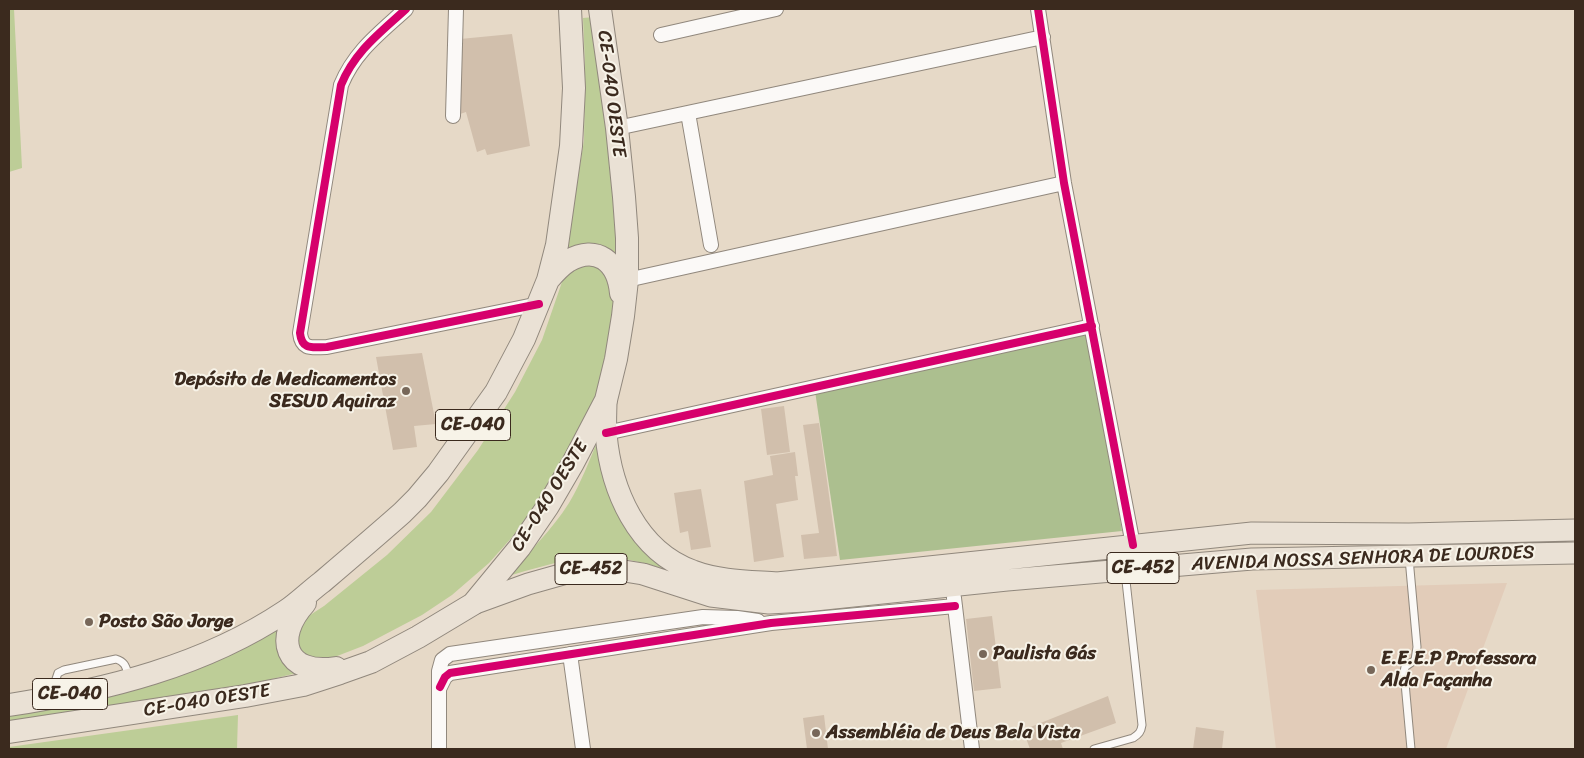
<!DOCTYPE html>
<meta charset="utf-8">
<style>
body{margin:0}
#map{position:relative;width:1584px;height:758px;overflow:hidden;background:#e6d9c7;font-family:Sriracha,sans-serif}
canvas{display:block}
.frame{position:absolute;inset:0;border:10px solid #3b2a1e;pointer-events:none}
</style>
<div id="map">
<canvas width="1584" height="758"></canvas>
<div class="frame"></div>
</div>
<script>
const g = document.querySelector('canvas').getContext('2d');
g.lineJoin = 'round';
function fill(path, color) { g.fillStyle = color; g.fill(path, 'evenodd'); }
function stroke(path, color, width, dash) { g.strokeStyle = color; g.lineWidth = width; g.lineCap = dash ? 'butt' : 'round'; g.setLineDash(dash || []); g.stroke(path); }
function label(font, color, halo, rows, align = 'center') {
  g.font = font + ' Sriracha,sans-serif'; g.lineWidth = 4; g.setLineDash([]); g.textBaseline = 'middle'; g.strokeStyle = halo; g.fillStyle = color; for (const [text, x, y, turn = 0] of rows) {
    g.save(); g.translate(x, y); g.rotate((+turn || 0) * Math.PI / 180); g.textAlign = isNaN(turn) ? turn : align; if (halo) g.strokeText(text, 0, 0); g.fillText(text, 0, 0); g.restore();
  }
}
const built = new Path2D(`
 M1507,583L1446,749H1276L1256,590Z`);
const green = new Path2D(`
 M9,9H14L22,168L9,172Z
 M594,17L613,150L618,256L607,249L563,254L577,184L584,140L585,65L583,18Z
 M595,259L616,293L609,341L596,397L562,470L530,517L489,563L452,595L422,615L363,646L332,658L311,659L296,647V628L304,619L324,606L387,555L431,512L478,450L515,392L542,340L562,282L568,271Z
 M598,440L664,563L661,568C635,560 609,555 582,558C556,561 531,570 507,576C528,553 552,530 569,503C581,483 589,461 598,440Z
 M278,623L277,632L278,641L301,672L243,686L9,722V712Z
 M238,715L237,749H9V747Z`);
const forest = new Path2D(`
 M1090,331L1122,531L840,560L815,391Z`);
const building = new Path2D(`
 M512,34L530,146L487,155L485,149L477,152L466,112L460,114V39Z
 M422,353L436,424L414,426L417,447L393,450L376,357Z
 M784,406L790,452L767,455L761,409Z
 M819,423L834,531L823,532L834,531L837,556L804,559L801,535L819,533L803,425Z
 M795,452L798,476H795L798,500L776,504L784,557L754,562L744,481L773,475L770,456Z
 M701,489L711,547L691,550L688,531L680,533L674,493Z
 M992,616L1001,688L974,691L966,619Z
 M1108,696L1116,723L1061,743L1063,749H1030L1023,730Z
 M824,715L828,749H807L803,718Z
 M1196,727L1224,731L1222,749H1193Z`);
const service = new Path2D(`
 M1409,558L1417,647L1415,660L1405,667L1404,672L1411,749
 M58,693L56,679L58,673L64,670L116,659C126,662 126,668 129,677
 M1094,749L1133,738C1139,734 1141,732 1142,725L1125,572`);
const minor = new Path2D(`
 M406,9C380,33 355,51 341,85L300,333C302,351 313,347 327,347L539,304
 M1038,9L1064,183L1133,545
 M661,35L776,9
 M688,113L711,245
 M453,116L456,9
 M617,128L1043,37
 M627,280L1064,183
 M606,433L1092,326
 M954,598L972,749
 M570,654L583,749
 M440,687L445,677L450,673L771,623L955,606
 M439,749V671L442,660L450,654L703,617L737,618L758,621`);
const primary = new Path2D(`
 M606,400C606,411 605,423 606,434C611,490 637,551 693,571C719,581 750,581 777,583L1252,533L1409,534L1575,530
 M473,604L528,584L567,573L592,569L618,570L643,574L711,596L769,603L805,601L1007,580L1252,559L1575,553`);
const trunk = new Path2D(`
 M548,280C554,273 560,266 568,261C597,244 618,262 621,293
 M305,603C273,638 285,676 336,668
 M9,705C106,690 204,666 286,611C299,602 310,591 322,582C349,559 376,536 402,513L417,498L438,473L496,392L524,339L548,280L557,245L571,146L574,88L570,9
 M9,732L245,696L303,685L340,673L371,662L418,637L473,604L520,547L548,506L573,463L606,400L616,359L623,316L627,280V238L624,197L617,128L600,9`);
const cycleway = new Path2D(`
 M406,9C380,33 355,51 341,85L300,333C302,351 313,347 327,347L539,304
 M1038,9L1064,183L1133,545
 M606,433L1092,326
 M440,687L445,677L450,673L771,623L955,606`);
const markers = [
 [406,391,5,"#776759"],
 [89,622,5,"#776759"],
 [983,654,5,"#776759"],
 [1371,670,5,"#776759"],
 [816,733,5,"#776759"]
];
const shields = [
 [473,425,75],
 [1143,568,72],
 [591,569,72],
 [70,694,75]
];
const shieldNames = [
 ["CE-040",473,425],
 ["CE-452",1143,568],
 ["CE-452",591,569],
 ["CE-040",70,694]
];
const streetNames = [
 ["CE-040 OESTE",611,94,83],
 ["CE-040 OESTE",550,496,-58],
 ["AVENIDA NOSSA SENHORA DE LOURDES",1363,559,-2],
 ["CE-040 OESTE",207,701,-9]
];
const poiNames = [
 ["Depósito de Medicamentos",396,380,"right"],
 ["SESUD Aquiraz",396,402,"right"],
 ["Posto São Jorge",99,622],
 ["Paulista Gás",993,654],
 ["E.E.E.P Professora",1381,659],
 ["Alda Façanha",1381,681],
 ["Assembléia de Deus Bela Vista",826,733]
];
fill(built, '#e2ccb9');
fill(green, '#bdcd97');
fill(forest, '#acbf8f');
fill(building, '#d1bfac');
stroke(service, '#91887d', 9);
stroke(minor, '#91887d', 16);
stroke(primary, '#91887d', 23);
stroke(trunk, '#91887d', 24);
stroke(service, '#fbf9f7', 7);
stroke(minor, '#fbf9f7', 14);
stroke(primary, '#eae1d5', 21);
stroke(trunk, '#eae1d5', 22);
stroke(cycleway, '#d6006c', 8);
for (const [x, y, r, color] of markers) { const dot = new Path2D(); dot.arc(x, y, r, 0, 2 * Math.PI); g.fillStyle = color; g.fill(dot); stroke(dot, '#f7f3e8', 2); }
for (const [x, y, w] of shields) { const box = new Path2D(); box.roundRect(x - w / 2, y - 15.5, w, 31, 4); g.fillStyle = '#f7f3e8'; g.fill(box); stroke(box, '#3b2a1e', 1); }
label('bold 18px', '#3b2a1e', null, shieldNames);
label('19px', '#3b2a1e', '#f7f3e8', streetNames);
label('bold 19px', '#3b2a1e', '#f7f3e8', poiNames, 'left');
</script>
